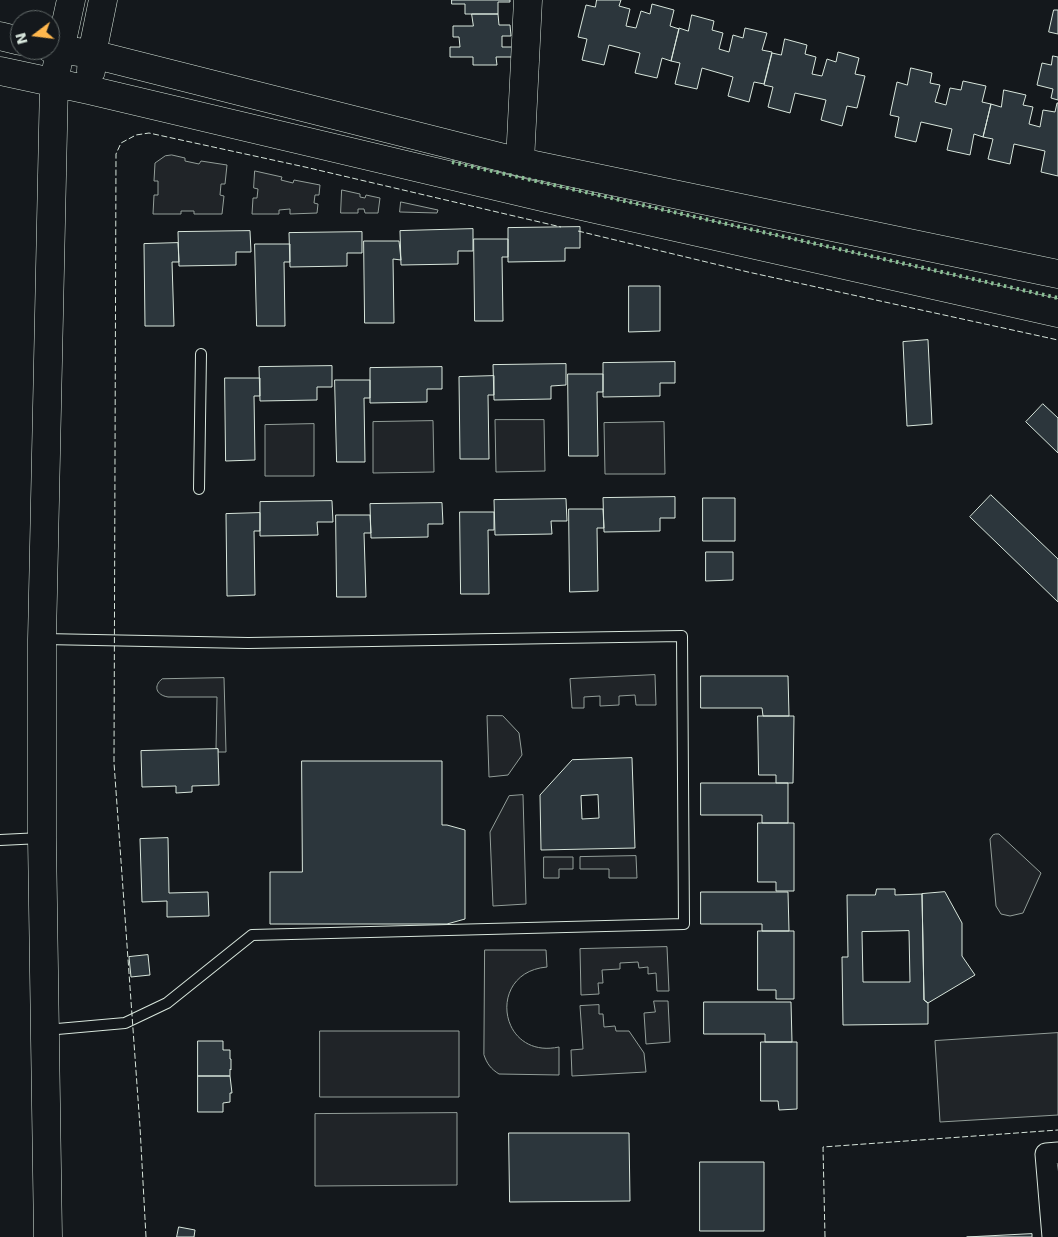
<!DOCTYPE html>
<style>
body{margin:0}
#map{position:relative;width:1058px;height:1237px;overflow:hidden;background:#14181c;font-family:"DejaVu Sans",sans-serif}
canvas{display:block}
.north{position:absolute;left:10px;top:10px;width:50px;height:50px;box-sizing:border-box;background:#14181c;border:1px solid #626a69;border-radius:50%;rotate:255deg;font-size:14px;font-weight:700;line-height:20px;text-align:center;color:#d8e6dc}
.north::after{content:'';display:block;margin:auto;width:18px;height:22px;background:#ffb74d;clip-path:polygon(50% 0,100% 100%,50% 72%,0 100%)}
</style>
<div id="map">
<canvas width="1058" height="1237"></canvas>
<div class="north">N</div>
</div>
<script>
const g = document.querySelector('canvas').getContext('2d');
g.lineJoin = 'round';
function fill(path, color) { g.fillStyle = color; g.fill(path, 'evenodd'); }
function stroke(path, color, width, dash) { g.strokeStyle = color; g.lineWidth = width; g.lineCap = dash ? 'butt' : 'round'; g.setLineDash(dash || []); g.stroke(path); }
const green = new Path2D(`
 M172,155L185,158V161L199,164L201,161L227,165L225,184H221L220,195L224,196L222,214H194V211H181V214H153L154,195H158V181H154L155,163L165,156Z
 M255,171L282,177L281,180L293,183L294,180L320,185L319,195H315L314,203L318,204L317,213L290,214V209L279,210V214H252L253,198H257L258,189L254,188Z
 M342,190L360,194V197L365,198L366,195L380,198L378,213H365L364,209H358V213H341Z
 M401,202L438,210L437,213L400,212Z
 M544,420L545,471L496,472L495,420Z
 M433,421L434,472L373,473V422Z
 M664,422L665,474H605L604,423Z
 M314,424V476H265V425Z
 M655,675L656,705H636L635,695L619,696V705L600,706V696L584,697V708H572L570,679Z
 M224,678L226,752H218V749H216L217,697H168C156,695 153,686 162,679Z
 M503,716L519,733L522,755L508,775L489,777L487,716Z
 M523,795L526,904L493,906L490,832L509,796Z
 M996,834H999L1041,873L1023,913L1010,916L1001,914L996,906L990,839L993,835Z
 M636,856L637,878H609V869H580V857Z
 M544,857H573V869H559V878H544Z
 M667,947L669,991H657L656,973L648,974V967L639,968L638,962L620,963V969L602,970L603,983H598L599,994L581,995L580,949Z
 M485,950H546L547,967C486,972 498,1060 559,1047V1075L499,1074C491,1069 487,1064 484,1055Z
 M654,1001H668L670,1042L646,1044L644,1013L655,1012Z
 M599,1005V1014H603L604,1027L615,1026L616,1031H629L644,1053L646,1072L572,1076L571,1050L583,1049L580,1006Z
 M320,1031H459V1097H320Z
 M1058,1033V1115L940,1122L935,1041Z
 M457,1113V1185L315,1186V1114Z`);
const building = new Path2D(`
 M452,0H510V2H498V14H465V4H452Z
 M597,0H621L619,6L630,9L626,26L636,28L641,11L650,14L652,4L674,10L670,26L679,29L671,61L662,58L657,78L635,73L640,53L609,45L604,65L582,60L587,39L578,37L586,5L595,7Z
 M1054,10H1058V34L1049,32Z
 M472,14H498L499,25H510L511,36H502V47H516V57H496L497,65H473V57H450V47H460L459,37H453V26H473Z
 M692,15L714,21L712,30L723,33L719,49L729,52L733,35L743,38L745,28L767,33L762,50L772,52L764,84L754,82L749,102L728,96L733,77L702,68L697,89L675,84L680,63L671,61L679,28L688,31Z
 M785,39L807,45L805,54L816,57L812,74L822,76L827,59L836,62L838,52L859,58L855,74L865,76L857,108L847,106L842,126L821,120L826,100L795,93L790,113L768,107L773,87L764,85L772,53L781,55Z
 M1053,56L1058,57V100L1051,98L1053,89L1037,85L1042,63L1051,65Z
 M911,68L932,73L930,83L940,85L935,102L946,105L950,88L961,90L963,81L986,86L982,102L991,104L983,137L974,134L970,155L947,150L952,129L921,122L916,142L895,137L899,117L890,115L897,82L907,85Z
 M1004,90L1026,95L1023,105L1033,107L1029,124L1040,127L1043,110L1055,112L1057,103H1058V176L1041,172L1045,151L1014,144L1010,164L988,159L993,139L983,137L991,104L1001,107Z
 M580,227V248H565V261L508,262V228Z
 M473,229V251H458V264L401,265L400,231Z
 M250,231L251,252H236V265L179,266L178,232Z
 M362,232V253H347V266L290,267L289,233Z
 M474,239H508V257H502L503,321H475Z
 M364,241H399L401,260L393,259L394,323H365Z
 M178,243L179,262H172L174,326H145L144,244Z
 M255,244H290V262H284L285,326H257Z
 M629,286H660V331L629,332Z
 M928,340L932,424L907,426L903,342Z
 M675,362V383H660V396L603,397V363Z
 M566,364V385L551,386V399L494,400L493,365Z
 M332,366V387H317V400L260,401L259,367Z
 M442,367V389H427V402L370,403V368Z
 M568,374H603V392H597L598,456H569Z
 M494,376V395H488L489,459H460L459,377Z
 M225,378H260V396H254L255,460L226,461Z
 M335,380H370V398H364L365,462H337Z
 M1043,404L1058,418V453L1026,422Z
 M991,495L1058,559V602L970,517Z
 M675,497V518H660V531L604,532L603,498Z
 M703,498H735V541H703Z
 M566,499L567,521H551L552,534L495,535L494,500Z
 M332,501L333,522H317L318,535L260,536V502Z
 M442,503L443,524H428V537L371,538L370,504Z
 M569,509H603L604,528H597L598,591L570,592Z
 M460,512H494V530H488L489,594H461Z
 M260,513V531H254L255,595L227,596L226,514Z
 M336,515H370L371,533H364L366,597H337Z
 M706,552H733V580L706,581Z
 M701,676H788L789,716H763L762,708H701Z
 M758,716H794L793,783H776V775H759Z
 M218,749L219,785L192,786V792L176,793V786L142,787L141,751Z
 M632,758L635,848L541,850L540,795L572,760ZM598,795L599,818L582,819L581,796Z
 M302,761H442V825H447L465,830V919L447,924H270V872H302Z
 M701,783H788V823H762V815H701Z
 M758,823H794V891H776V882H758Z
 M168,838L169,893L208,892L209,916L167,917V901L142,902L140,839Z
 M877,889H895V895L922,894L924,1000L928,1003V1024L843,1025L842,957H848L847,895H875Z
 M701,892H788L789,931H762V924H701Z
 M945,892L962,923V956L975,975L928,1003L924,1000L922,894Z
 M758,931H794V999H776V990H758Z
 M909,931L910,982H863L862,932Z
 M148,955L150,975L131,977L129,957Z
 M704,1002H791L792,1042H765V1034H704Z
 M198,1041H223V1050H230V1059H231V1070L230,1069V1076H198Z
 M761,1042H797V1109L779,1110L778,1101H761Z
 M198,1076H230L232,1093H230V1102L223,1103V1112H198Z
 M509,1133H629L630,1201L510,1202Z
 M700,1162H764V1231H700Z
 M179,1227L195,1230L194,1237H177Z
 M1032,1234V1237H967Z`);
const lane = new Path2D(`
 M199,489L201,354
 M44,639L248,643L682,636L684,924L252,935L167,1003L125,1023L46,1030
 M0,840L41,838`);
const street = new Path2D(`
 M1053,1237L1046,1154L1058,1153`);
const secondary = new Path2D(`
 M0,36L20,41
 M50,48L92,54L520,162L1058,274
 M0,71L89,90L550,199L1058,313
 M91,71L92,54L103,0
 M520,162L528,0
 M48,1237L42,838V639L54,83L60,50L71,0`);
const hedge = new Path2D(`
 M452,162L660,209L1058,298`);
const fence = new Path2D(`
 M578,231L748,272L1058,340
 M146,1237L140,1127L114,763L116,154L121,143L136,135L149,133L305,167L561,227
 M825,1237L823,1147L1058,1130`);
fill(green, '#202428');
stroke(green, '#939e99', 1);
fill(building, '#2c363c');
stroke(building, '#d8e6dc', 1);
stroke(lane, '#d8e6dc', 12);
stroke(street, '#d8e6dc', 23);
stroke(secondary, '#d8e6dc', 29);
stroke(lane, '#14181c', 10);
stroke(street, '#14181c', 21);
stroke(secondary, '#14181c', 28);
stroke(hedge, '#8ac095', 4, [2.5, 4]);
stroke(fence, '#d8e6dc', 1, [6, 2.5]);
</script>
